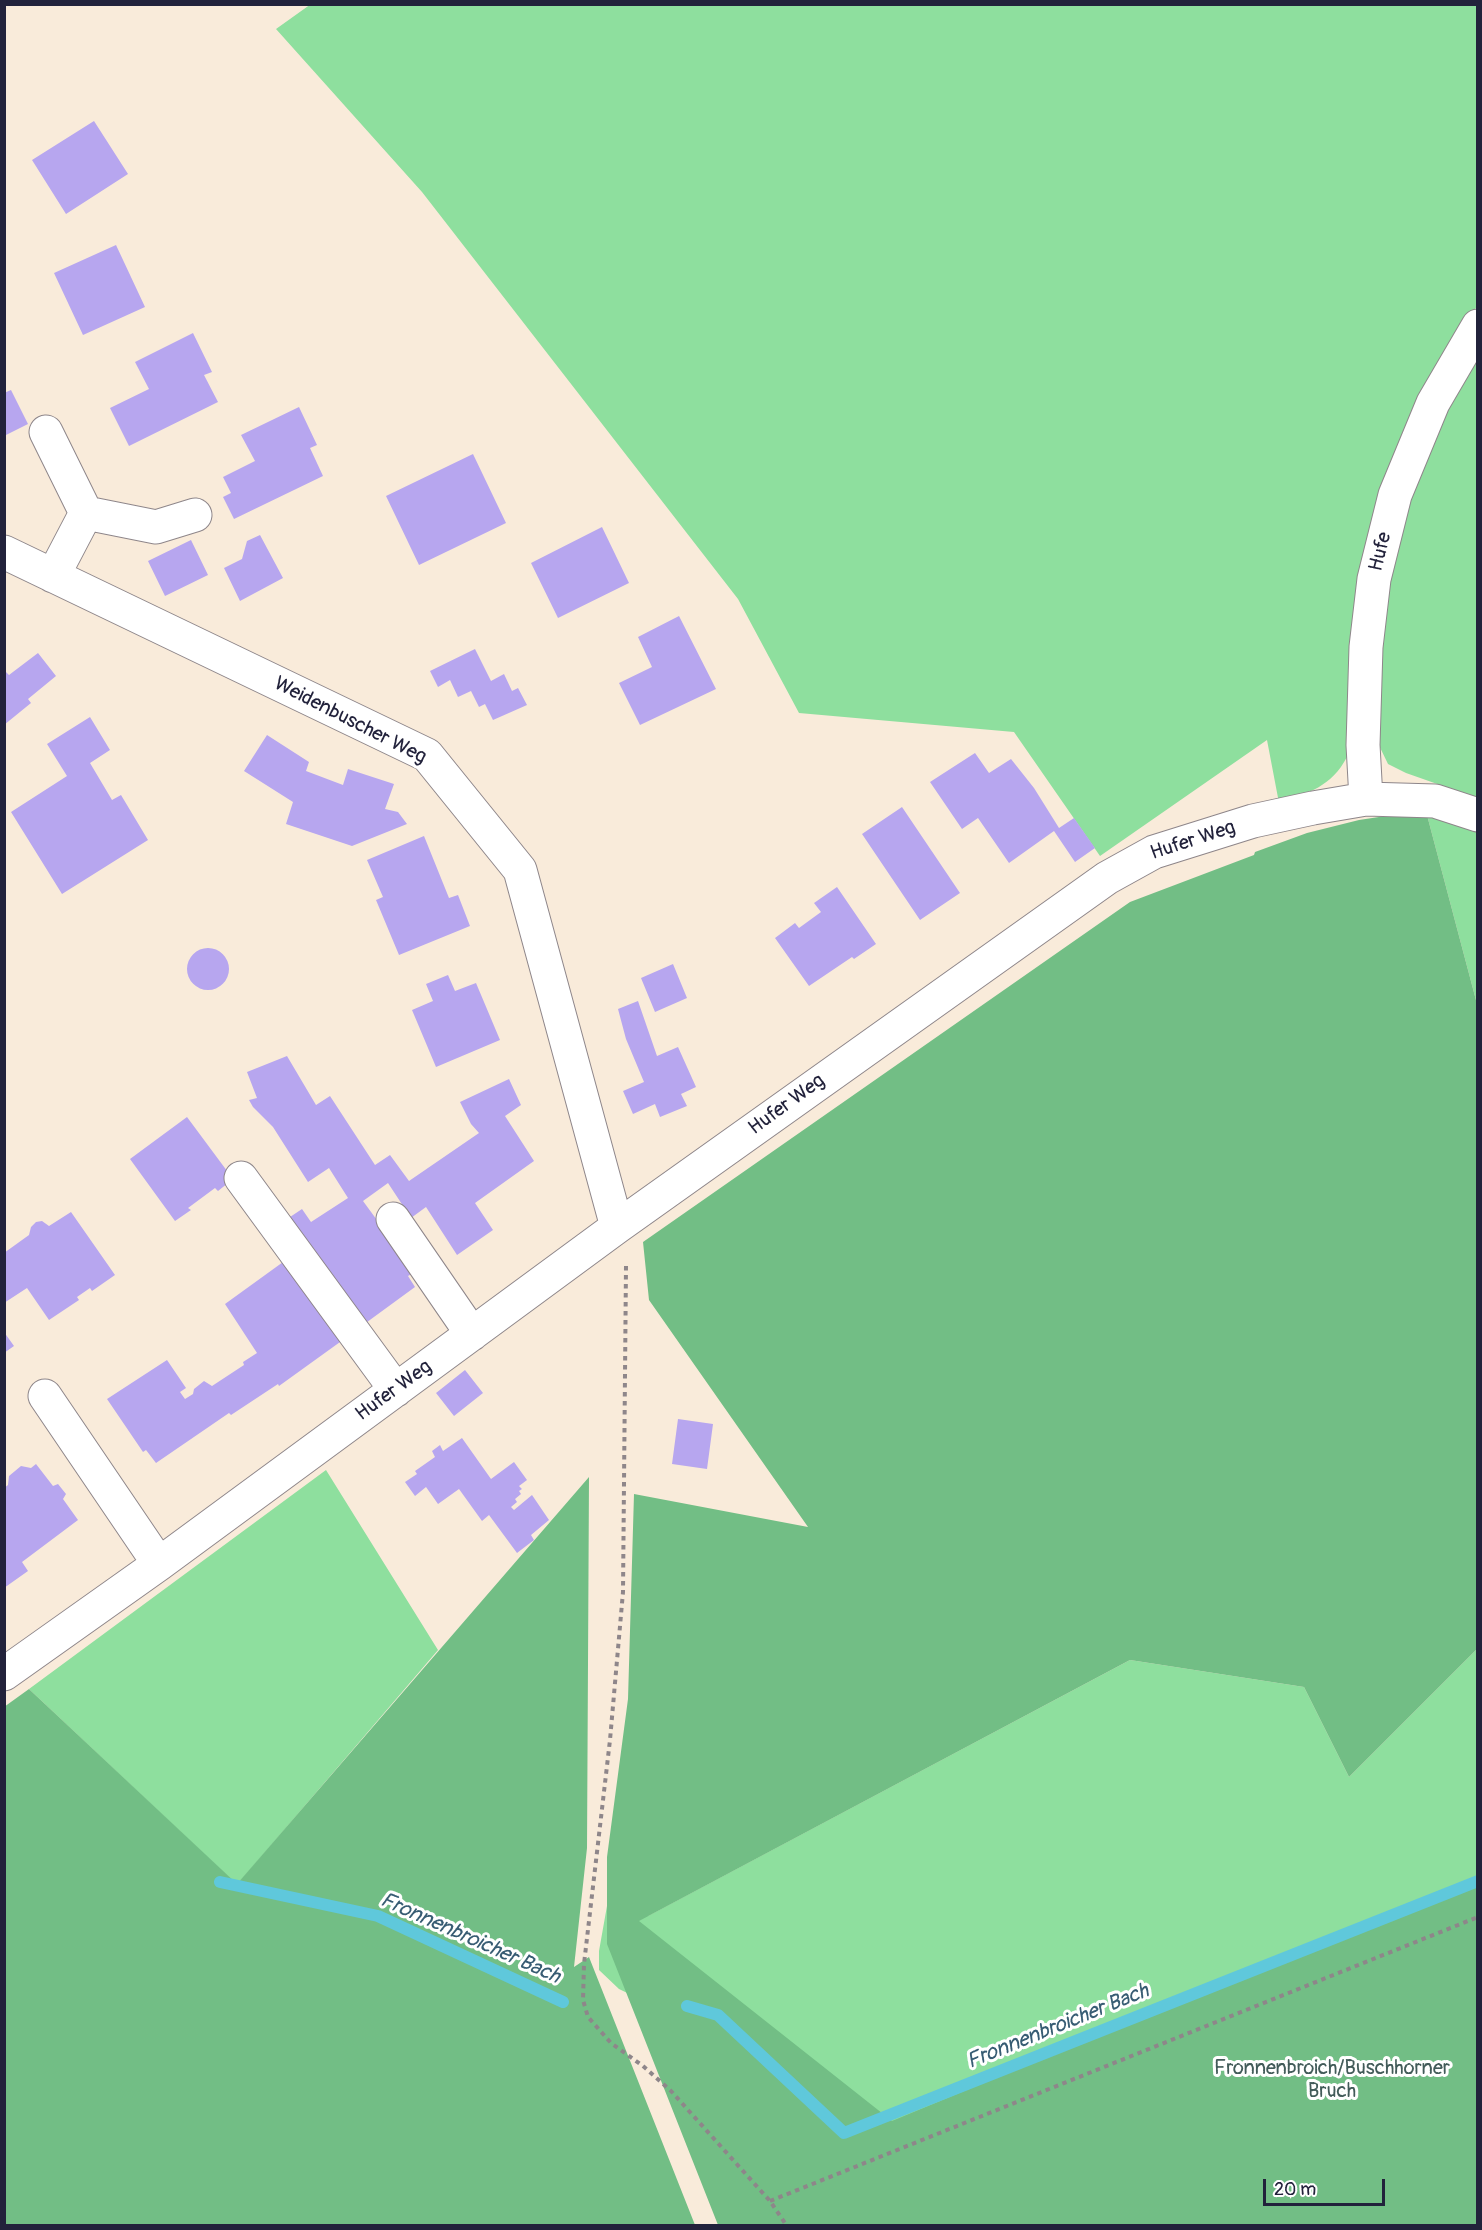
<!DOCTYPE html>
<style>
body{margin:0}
#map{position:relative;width:1482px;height:2230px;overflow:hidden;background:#f9ebda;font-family:Pangolin,sans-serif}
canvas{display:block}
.frame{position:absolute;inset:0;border:6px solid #22223b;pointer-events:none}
.scale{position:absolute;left:1263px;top:2179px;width:122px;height:27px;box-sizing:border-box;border:3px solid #22223b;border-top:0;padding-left:8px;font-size:18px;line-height:21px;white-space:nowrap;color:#22223b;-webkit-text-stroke:4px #fff;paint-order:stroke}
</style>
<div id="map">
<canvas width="1482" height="2230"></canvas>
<div class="frame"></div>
<div class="scale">20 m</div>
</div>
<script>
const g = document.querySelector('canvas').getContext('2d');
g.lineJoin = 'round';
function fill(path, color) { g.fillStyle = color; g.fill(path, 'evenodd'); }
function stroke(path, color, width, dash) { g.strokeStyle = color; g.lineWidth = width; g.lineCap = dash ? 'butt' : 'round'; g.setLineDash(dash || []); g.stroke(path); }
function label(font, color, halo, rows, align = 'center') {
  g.font = font + ' Pangolin,sans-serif'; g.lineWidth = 6; g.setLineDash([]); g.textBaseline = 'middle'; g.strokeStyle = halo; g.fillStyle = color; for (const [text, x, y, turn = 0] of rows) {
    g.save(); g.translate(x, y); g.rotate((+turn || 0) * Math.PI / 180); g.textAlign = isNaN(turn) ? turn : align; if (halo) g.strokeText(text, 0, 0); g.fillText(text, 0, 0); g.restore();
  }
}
const green = new Path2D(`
 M311,4L1477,5V306L1442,366L1347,757C1331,787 1310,792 1279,803L1267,740L1100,856L1014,732L799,713L738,599L422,192L276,29Z
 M1477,348V798L1406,773L1388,764L1374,735L1392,549L1431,436Z
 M1427,815L1477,829V1004Z
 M326,1470L438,1650L237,1885L29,1689Z
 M1477,1649V2225H822L650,2004L619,1989L599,1970V1951L610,1889L648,1916L1130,1660L1304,1687L1349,1777Z`);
const forest = new Path2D(`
 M1412,812L1427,815L1477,1004V1649L1349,1777L1304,1687L1130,1660L639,1921L892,2121L1477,1878V2225H718L607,1944V1857L628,1699L634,1494L808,1527L649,1300L643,1242L1130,902L1254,855L1255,852L1307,833L1359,820Z
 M589,1477L587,1848L574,1967L589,1957L695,2225H5L4,1707L29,1689L237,1884Z`);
const stream = new Path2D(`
 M220,1882L378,1916L563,2002
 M687,2006L718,2015L844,2133L1478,1881`);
const building = new Path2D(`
 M94,121L128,174L66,214L32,160Z
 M116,245L145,307L83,335L54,273Z
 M193,333L212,372L204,375L218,402L129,446L110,408L149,389L135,362Z
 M11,390L28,424L4,436V393Z
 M299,407L317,445L310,448L323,476L234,519L223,497L231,493L223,477L255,461L241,435Z
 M473,454L506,523L419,565L386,496Z
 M602,527L629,583L558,618L531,563Z
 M260,535L283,578L240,601L224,568L242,559L247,541Z
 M191,540L208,575L165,596L148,561Z
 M679,616L716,689L640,725L619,683L652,667L638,637Z
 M475,649L491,681L504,674L512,691L518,688L527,705L493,720L485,704L479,707L471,691L458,697L450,680L438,687L430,671Z
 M38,653L56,676L28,699L31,703L4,725V670L9,675Z
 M90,717L110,750L90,763L112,800L121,795L148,840L62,894L11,812L67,776L47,744Z
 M267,735L309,762L306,771L343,785L348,769L394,784L385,809L398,812L407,824L352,846L286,824L293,802L244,771Z
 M975,753L989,773L1011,759L1034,788L1059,828L1074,818L1095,848L1075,862L1054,831L1009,863L978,818L962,829L930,782Z
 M902,807L960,893L920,920L862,834Z
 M424,836L449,898L458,895L470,926L399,955L376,900L383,897L367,860Z
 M837,887L876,944L854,959L852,957L809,986L775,938L795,923L799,928L821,912L814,903Z
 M187 969a21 21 0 1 1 42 0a21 21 0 1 1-42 0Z
 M673,964L687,998L655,1012L641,978Z
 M448,975L455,991L476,983L500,1040L436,1067L412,1010L433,1001L426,984Z
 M638,1001L657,1056L678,1047L696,1087L681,1094L687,1106L660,1117L655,1104L633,1114L623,1091L644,1082L626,1039L618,1009Z
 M287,1056L316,1105L330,1096L375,1165L390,1155L409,1181L479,1133L471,1124L460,1102L509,1079L521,1105L505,1116L534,1161L475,1203L493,1230L457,1255L426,1207L411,1218L388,1183L363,1201L415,1272L408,1276L415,1287L363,1325L287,1219L302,1209L311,1222L348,1198L329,1168L308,1182L273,1127L253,1107L249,1100L257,1098L247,1072Z
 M187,1117L233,1179L218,1191L215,1188L188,1208L191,1210L175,1221L130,1159Z
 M71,1212L115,1275L92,1291L90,1288L77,1297L79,1300L49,1320L27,1288L4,1303V1253L29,1235L31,1227L36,1222L42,1221L49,1226Z
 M290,1257L347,1337L279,1386L278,1384L231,1415L229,1413L156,1463L146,1450L143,1452L107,1399L167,1360L186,1388L180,1392L185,1399L193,1394L194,1389L204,1381L212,1386L244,1365L243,1362L257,1353L225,1304Z
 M4,1332L14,1346L4,1353Z
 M465,1370L483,1393L454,1416L436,1393Z
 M678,1419L713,1424L707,1469L672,1464Z
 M462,1438L491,1479L514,1462L527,1480L519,1486L522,1489L519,1491L521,1494L515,1499L517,1502L511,1507L514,1510L532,1495L549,1520L531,1535L534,1540L517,1553L489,1515L482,1521L459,1489L438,1504L426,1487L415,1496L405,1482L417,1474L415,1471L435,1457L432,1451L440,1445L443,1451Z
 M36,1464L53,1486L58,1484L66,1494L63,1499L78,1520L22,1562L28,1571L4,1588V1488L8,1485L9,1476L21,1466L31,1468Z`);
const path = new Path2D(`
 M626,1266L623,1592L610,1740L584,1964L583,2000L588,2017L611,2043L643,2066L671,2091L770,2201L787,2226
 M770,2201L1478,1917`);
const minor = new Path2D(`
 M46,432L86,513
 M4,552L427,755L520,870L617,1227
 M53,576L86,513L156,527L195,515
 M1366,799L1363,745L1366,647L1374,579L1395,495L1433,403L1478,326
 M241,1178L396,1390
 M393,1219L472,1334
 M45,1396L159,1564
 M4,1674L159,1564L617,1227L1107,878L1154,852L1253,821L1313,808L1366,799L1435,801L1478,815`);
const streetNames = [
 ["Hufe",1381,552,-76],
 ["Weidenbuscher Weg",350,721,27],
 ["Hufer Weg",1193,841,-18],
 ["Hufer Weg",787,1105,-36],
 ["Hufer Weg",394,1391,-36]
];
const parkNames = [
 ["Fronnenbroich/Buschhorner",1332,2069],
 ["Bruch",1332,2092]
];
const waterNames = [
 ["Fronnenbroicher Bach",470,1939,24],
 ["Fronnenbroicher Bach",1058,2027,-22]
];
fill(green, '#8edf9e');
fill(forest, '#72be85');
stroke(stream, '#5fc8db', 12);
fill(building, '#b7a6ef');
stroke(minor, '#8e868a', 35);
stroke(path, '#8e868a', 4, [4.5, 4.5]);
stroke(minor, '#fff', 33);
label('20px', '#22223b', '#fff', streetNames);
label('20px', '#425b59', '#fff', parkNames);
label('italic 21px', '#375c73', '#fff', waterNames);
</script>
